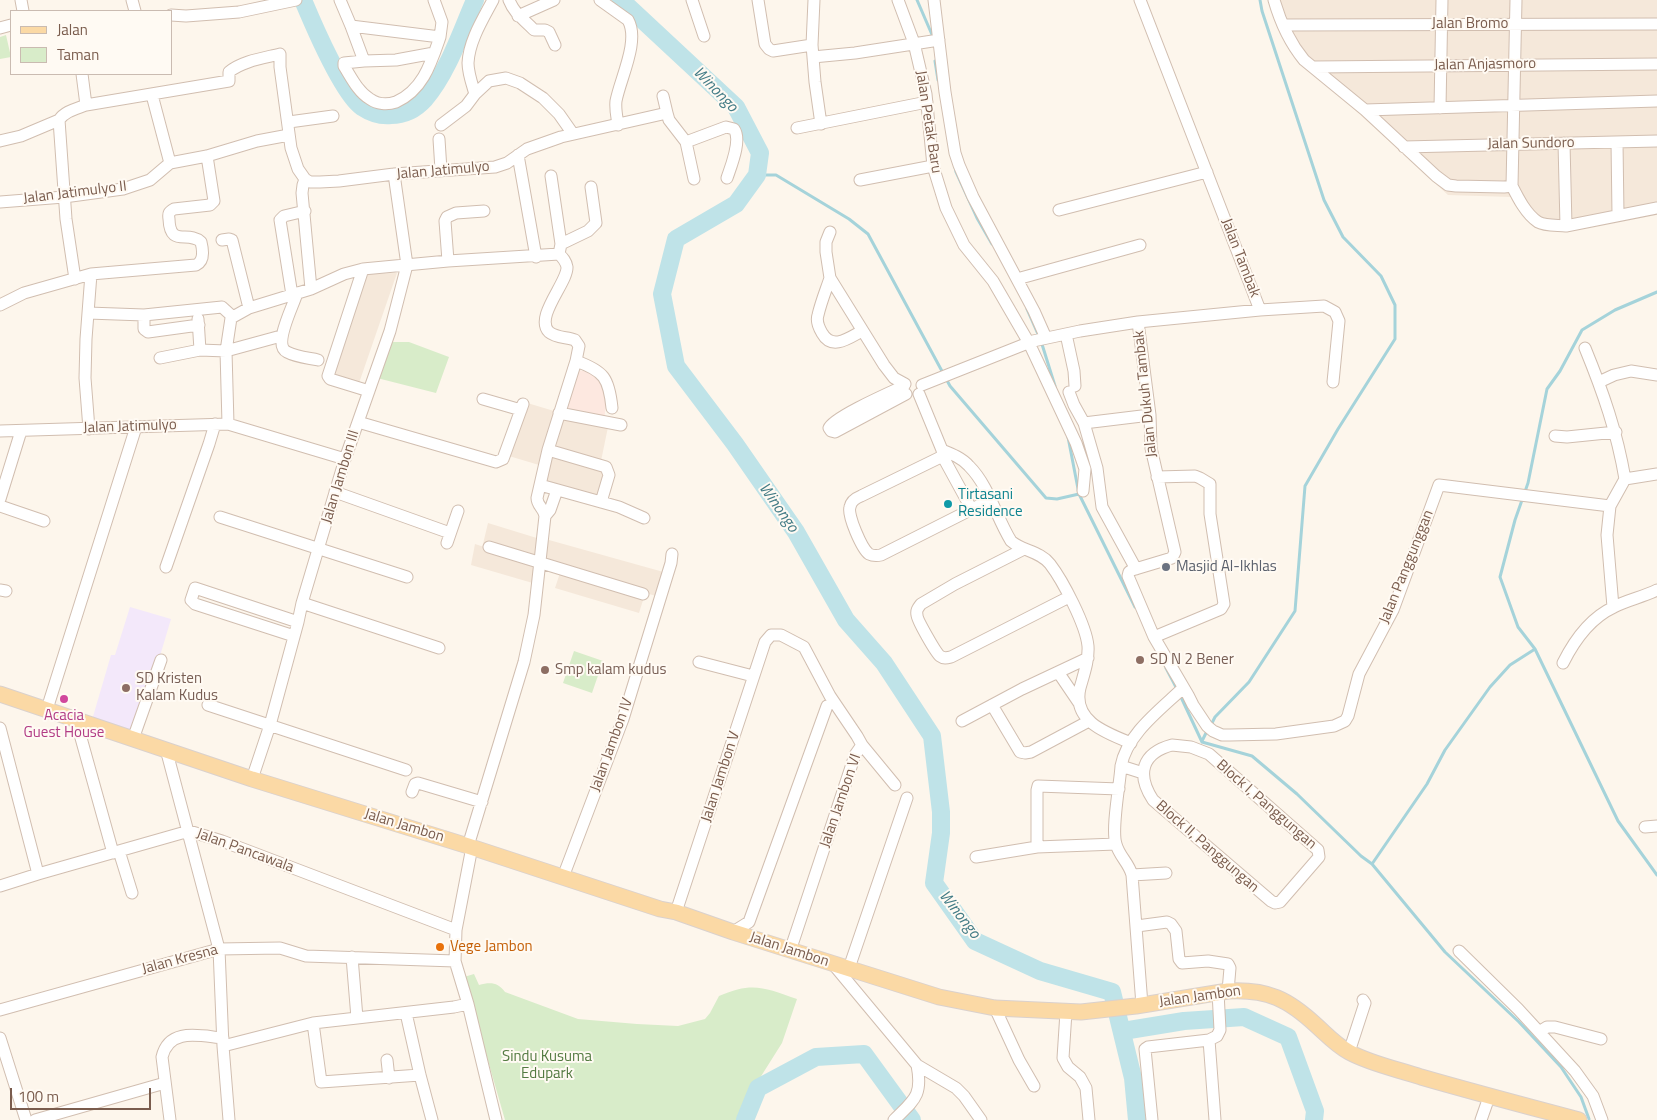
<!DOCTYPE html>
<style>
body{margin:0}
#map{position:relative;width:1657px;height:1120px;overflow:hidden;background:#fdf6ec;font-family:"Titillium Web",sans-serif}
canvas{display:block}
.legend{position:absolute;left:10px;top:10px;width:162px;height:65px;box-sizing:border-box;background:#fffaf3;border:1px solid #cabbb1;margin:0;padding:6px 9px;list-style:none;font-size:15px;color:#7a5c4d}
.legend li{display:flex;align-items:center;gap:10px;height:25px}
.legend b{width:25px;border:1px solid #cabbb1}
.scale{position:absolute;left:10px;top:1088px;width:141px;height:22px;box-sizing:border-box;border:2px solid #7a5c4d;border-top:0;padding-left:6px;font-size:15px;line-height:18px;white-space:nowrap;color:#7a5c4d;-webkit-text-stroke:4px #fffaf3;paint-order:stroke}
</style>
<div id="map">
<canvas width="1657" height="1120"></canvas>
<ul class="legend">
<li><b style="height:6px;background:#fbd9a5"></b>Jalan</li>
<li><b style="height:14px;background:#d8ecc9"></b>Taman</li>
</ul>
<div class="scale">100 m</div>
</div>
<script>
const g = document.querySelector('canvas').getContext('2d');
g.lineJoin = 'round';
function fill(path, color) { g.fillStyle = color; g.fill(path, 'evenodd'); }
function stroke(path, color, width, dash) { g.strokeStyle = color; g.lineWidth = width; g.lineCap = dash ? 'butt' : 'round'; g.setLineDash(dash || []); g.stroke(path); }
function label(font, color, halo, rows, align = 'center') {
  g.font = font + ' "Titillium Web",sans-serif'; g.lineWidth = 4; g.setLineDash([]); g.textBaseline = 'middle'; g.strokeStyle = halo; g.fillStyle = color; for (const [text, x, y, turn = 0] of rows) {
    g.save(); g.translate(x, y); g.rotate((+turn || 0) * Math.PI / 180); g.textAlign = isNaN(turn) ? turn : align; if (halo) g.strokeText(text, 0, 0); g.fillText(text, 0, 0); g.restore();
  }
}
const residential = new Path2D(`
 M1271,0H1657V211L1542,224L1511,197L1448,195L1297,57Z
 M397,273L358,386L327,378L359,274Z
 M524,402L554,411L539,465L509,456Z
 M563,417L608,427L601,461L555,451Z
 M553,454L606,470L598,500L543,485Z
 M488,523L540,539L535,559L483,544Z
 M549,540L667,573L659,597L542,561Z
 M475,544L539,565L536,584L471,565Z
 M560,573L644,597L639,613L555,588Z`);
const commercial = new Path2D(`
 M579,370L600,375L607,398L604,420L566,411Z`);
const education = new Path2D(`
 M130,607L171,619L137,733L92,720L111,655H115Z`);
const green = new Path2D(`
 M6,35L11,57L0,59V37Z
 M390,342H409L449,357L436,393L377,378Z
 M574,651L603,661L592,693L563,683Z
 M474,974L479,985C490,982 498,982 505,992L578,1019L637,1024L678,1026L705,1019L710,1013L719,996C753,981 765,988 797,999L782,1043L753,1089L739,1120H505L464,977Z`);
const stream = new Path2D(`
 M917,0L933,37
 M935,61L938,80
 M955,167L956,172L977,218L992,244
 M757,175H776L849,219L868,234L950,386L1046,498L1057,499L1079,494
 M1027,309L1041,341L1055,386
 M1068,437L1079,494L1135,607
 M1535,649L1518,627L1500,577L1515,520L1528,483L1547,389L1560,371L1582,330L1615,310L1657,292
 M1166,668L1177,689
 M1180,695L1202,742
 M1212,723L1215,717L1249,682L1295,611L1305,486L1338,429L1395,339V305L1381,276L1343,237L1324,200L1262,11L1260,0
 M1202,741L1206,733
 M1202,742L1252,756L1297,794L1361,856L1372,864L1445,952L1519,1022L1561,1067L1581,1097L1589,1119
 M1372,864L1427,784L1445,750L1490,687L1510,665L1535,649L1618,821L1657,875`);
const river = new Path2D(`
 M303,0C313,24 343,94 362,107C371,113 381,116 391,115C404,115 416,109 425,99C448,72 461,32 475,0
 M621,0L736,107L760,153L757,175L736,204L676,239L662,294L676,366L735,444L796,532L846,620L884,663L932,736L941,812V833L934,883L975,941L1040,971L1112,992L1133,1078L1137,1120
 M1123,1031L1184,1021L1244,1017L1288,1037L1315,1111L1314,1120
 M745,1120L758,1088L816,1057L864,1054L912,1120`);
const minor = new Path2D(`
 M21,0L23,11
 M132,0L135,11
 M340,0L351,26L440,37C431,63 423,90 396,102C387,105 377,104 370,99C358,92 351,77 344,66V63L364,61L396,60L434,53
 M434,0L442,22L440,37
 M509,0C515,15 524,19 534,30H545L549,32L555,45
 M600,0L628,20C640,41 620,79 616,101C615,109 617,117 618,125
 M692,0L704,36
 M758,0L765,44L769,49L773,51L812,45
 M814,0L812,45L815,82L821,124
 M898,0L914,43L926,94L933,166L946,208L964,245L993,281L1029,343L1076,443L1085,469L1083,491
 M934,0L945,92L955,153L959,165L973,197L1034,311L1046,338
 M1140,0L1260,310
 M1274,0C1280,21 1290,43 1304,60L1365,110L1436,176L1448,185L1456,186L1504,187L1512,186
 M1516,0L1512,186C1518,198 1526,214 1538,222C1545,226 1558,225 1566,226L1657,208
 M171,15L186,16L239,12L296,0
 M518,16L554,0
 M1284,25L1657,24
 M351,26L364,61
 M0,28L11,25
 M813,57L855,53L939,40
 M1313,67L1657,64
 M82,74L86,105
 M475,94C472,84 468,73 468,63C469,41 483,19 493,0
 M152,95L170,163
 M663,96L667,113
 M1440,108L1442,0
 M1365,110L1657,101
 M289,122L333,116
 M441,125L466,106L475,94L489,81L506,78L520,83L543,98L559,114L573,134
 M797,128L927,102
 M439,139L441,170
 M0,141L21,136L59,120
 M686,142L726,127L734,129C742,140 731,166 727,178
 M1617,142L1618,215
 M1564,143L1566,226
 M1404,147L1657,141
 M518,155L536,257
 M551,176L561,244L559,254
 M305,179L303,185L302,193L311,289
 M860,180L933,166
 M0,202L64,197L123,189L150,180L170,163L207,156L257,141L289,135
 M1059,210L1207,172
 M830,232L826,242V252L830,278L884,365L894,378L905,384
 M222,240L229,239L232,240L249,308
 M561,244L588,231L596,223L591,187
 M448,261L445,221L447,217L456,213L484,211
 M830,278C826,290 821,302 818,315C816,321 819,328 822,333C832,351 849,338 862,331
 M75,279L66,219L59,120C65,111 76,109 86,105L229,81V72C242,61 264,58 280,54V67L291,148L298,169L305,179L310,182H320L339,181L394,174L495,167L507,163L527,149L561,137L667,113L669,120L686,142L694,179
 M1017,279L1140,245
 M297,293C294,305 272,345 287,352C296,357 309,358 318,360
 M292,295L280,220L284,216L305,211
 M0,305L24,293L91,274L196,265C205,261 203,250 201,242C188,230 170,248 169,219C168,213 169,212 174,209L210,205L214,201L207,156
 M88,313L144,315L222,307L233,317
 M144,315V329L148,332L199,325
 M198,319L200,350
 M1138,322L1150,415L1151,448L1175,552L1172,558L1132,570L1129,572L1128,576L1154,637L1188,695L1193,705L1207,726L1213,731L1222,735H1230L1276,734L1334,726L1345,721L1348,716L1359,674L1393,610L1439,485L1610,506L1625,479L1657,474
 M1066,334L1074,371L1075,386
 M1585,348C1603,392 1617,432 1625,479
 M160,358L200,350L226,351L281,336
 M1599,382L1614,375L1631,371L1657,375
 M922,385L1033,341L1080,331L1138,322L1260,310L1324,306L1335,312L1339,321L1333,382
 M904,386C891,392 832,418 829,428L831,431L835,432L906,394
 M369,391L330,379L328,376L363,269L448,261L559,254C563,258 566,261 567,267C568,282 534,317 549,332C556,338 567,337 575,340L579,346L576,361C604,371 609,378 612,408
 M1069,392L1074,405L1084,423L1097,468L1102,507L1136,569
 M919,394L942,450L943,457L972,510
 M483,399L521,410
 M559,413L621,425
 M358,422L496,462L503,459L523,404
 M1084,423L1150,415
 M228,424L226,351L231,318L249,308L311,289L344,274L363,269
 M89,429L85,378L86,339L91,274
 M0,431L228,424L345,459
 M1555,436L1567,437L1616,432
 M548,450L606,467L609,475L601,502
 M942,450C952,454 962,458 969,466C989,486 996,517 1011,541C1022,551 1040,551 1050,564C1063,581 1086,625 1088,646C1089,660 1084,674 1080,688C1072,721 1106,733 1131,743
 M949,453L861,496C856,498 851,501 850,507C847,515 862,549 869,554C873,556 876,556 881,555L990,500
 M540,485L619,507L644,518
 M335,492L450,533
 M0,499L21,431
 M0,506L44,521
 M1610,506L1607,535L1613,607
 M545,516L550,510L557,490
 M220,517L407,577
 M447,543L458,511
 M489,547L643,594
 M1024,549L955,584L921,604C918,608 916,610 917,615C917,620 936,653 940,656C944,659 947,658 951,657L1069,597
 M166,567L209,444L215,424
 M0,590L6,591
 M302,603L439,648
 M294,636L195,604L191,600L195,588L298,622
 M1154,637L1221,609L1224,604L1210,514V484L1200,478L1195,476L1157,477
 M699,662L753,676
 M1563,663C1574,641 1590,618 1614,607C1627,600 1643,597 1657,590
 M1058,672L1079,703
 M208,705L406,770
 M992,705L1020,752L1025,753L1031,752L1089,721
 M47,709L136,427
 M76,720L113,853
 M962,721L1022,689L1088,658
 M0,728L38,874
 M133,739L161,660
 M862,745L895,785
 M1172,745L1191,747L1209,754L1318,850L1319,857L1280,902L1275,903L1271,901L1153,800C1136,774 1142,753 1172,745Z
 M166,749L219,949L223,1046L229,1120
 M1121,766L1143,773
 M252,779L270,725L298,622L302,603L345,459L390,331L407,265L394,174
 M412,792L415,784L418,783L482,802
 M1645,827L1657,826
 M468,846L524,662L534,615L545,516C544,508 537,506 537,498L548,450L576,361
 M472,847L456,930L455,961L468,1004L496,1120
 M1037,847V790L1038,786L1119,789
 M119,851L132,893
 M976,857L1037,847L1116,844
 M1132,875L1166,873
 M563,877L623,719L671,563L672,554
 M0,886L38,874L189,831L222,841L456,930
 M676,912L765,642L771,635H781L804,647L830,696L857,736L862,745L855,755L790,951
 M1137,926L1167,922L1171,924L1176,931L1179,959L1182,963L1208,961L1228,964L1230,968L1228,991
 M733,932L749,922L827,706
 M1459,951L1518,1009L1575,1071L1593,1096L1602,1120
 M352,957L357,1018
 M833,964L917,1065C923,1096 914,1100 894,1120
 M849,968L907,798
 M1142,1005L1132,875C1129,863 1119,856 1116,844C1111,829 1120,784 1121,766C1127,734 1160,710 1183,688
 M995,1008L1019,1060L1034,1086
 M0,1010L219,949L280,948L306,956L455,961
 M1066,1012L1063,1058L1068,1067L1080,1077L1086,1088L1089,1120
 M406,1013L420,1075L432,1120
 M313,1023L321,1082L420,1075
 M1539,1032L1547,1027H1555L1601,1039
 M0,1038L26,1120
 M1209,1040L1215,1120
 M223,1046L313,1023L454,1007L468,1004
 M1349,1052L1365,1003L1363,1000
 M387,1060L389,1078
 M917,1065L956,1088L964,1096L981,1120
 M35,1120L165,1083
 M170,1120L162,1057C169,1027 200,1036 223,1038
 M1152,1120L1145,1049L1148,1047L1209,1040L1217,1036L1220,1030L1218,992
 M1481,1120L1489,1097`);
const major = new Path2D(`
 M0,694L252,779L468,846L660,909L676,912L733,932L939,997L995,1008L1081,1012L1136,1006L1228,991C1268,989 1288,999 1317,1026C1327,1035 1336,1045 1349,1052C1371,1064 1397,1069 1421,1077C1473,1092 1526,1106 1579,1120`);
const markers = [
 [948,504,5,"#0f9aa8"],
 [1166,567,5,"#6b7280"],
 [1140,660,5,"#8d6e63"],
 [545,670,5,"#8d6e63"],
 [126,688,5,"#8d6e63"],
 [64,699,5,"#d1479c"],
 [440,947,5,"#e8710a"]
];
const streetNames = [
 ["Jalan Bromo",1470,24],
 ["Jalan Anjasmoro",1485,65,-1],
 ["Jalan Petak Baru",928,122,81],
 ["Jalan Sundoro",1531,144,-1],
 ["Jalan Jatimulyo",443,171,-5],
 ["Jalan Jatimulyo II",75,193,-7],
 ["Jalan Tambak",1240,258,69],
 ["Jalan Dukuh Tambak",1146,394,-96],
 ["Jalan Jatimulyo",130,427,-2],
 ["Jalan Jambon III",341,477,-73],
 ["Jalan Panggunggan",1407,567,-68],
 ["Jalan Jambon IV",612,745,-70],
 ["Jalan Jambon V",721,777,-72],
 ["Jalan Jambon VI",841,801,-71],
 ["Block I, Panggungan",1266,805,41],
 ["Jalan Jambon",404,826,17],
 ["Block II, Panggungan",1207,847,41],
 ["Jalan Pancawala",245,851,20],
 ["Jalan Jambon",789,950,18],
 ["Jalan Kresna",180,960,-15],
 ["Jalan Jambon",1200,997,-8]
];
const cultureNames = [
 ["Tirtasani",958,495],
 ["Residence",958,512]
];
const worshipNames = [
 ["Masjid Al-Ikhlas",1176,567]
];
const educationNames = [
 ["SD N 2 Bener",1150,660],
 ["Smp kalam kudus",555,670],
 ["SD Kristen",136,679],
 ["Kalam Kudus",136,696]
];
const hotelNames = [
 ["Acacia",64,716],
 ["Guest House",64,733]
];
const foodNames = [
 ["Vege Jambon",450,947]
];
const parkNames = [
 ["Sindu Kusuma",547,1057],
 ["Edupark",547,1074]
];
const waterNames = [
 ["Winongo",715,90,46],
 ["Winongo",778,508,55],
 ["Winongo",959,915,52]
];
fill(residential, '#f5e8da');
fill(commercial, '#fde8e0');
fill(education, '#f3e8fa');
fill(green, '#d8ecc9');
stroke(stream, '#a5d3da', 3);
stroke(river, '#bfe3e8', 18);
stroke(minor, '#d1beb0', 13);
stroke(major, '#dad1cd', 17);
stroke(minor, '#fff', 11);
stroke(major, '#fbd9a5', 15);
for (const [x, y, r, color] of markers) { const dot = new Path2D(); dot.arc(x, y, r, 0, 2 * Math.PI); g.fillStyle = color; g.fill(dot); stroke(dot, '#fffaf3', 2); }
label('15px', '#7a5c4d', '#fffaf3', streetNames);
label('15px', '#0d838f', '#fffaf3', cultureNames, 'left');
label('15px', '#5b616d', '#fffaf3', worshipNames, 'left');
label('15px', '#785e54', '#fffaf3', educationNames, 'left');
label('15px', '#b23c85', '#fffaf3', hotelNames);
label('15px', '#c56008', '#fffaf3', foodNames, 'left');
label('15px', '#537a41', '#fffaf3', parkNames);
label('italic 16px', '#437c86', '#fffaf3', waterNames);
</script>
